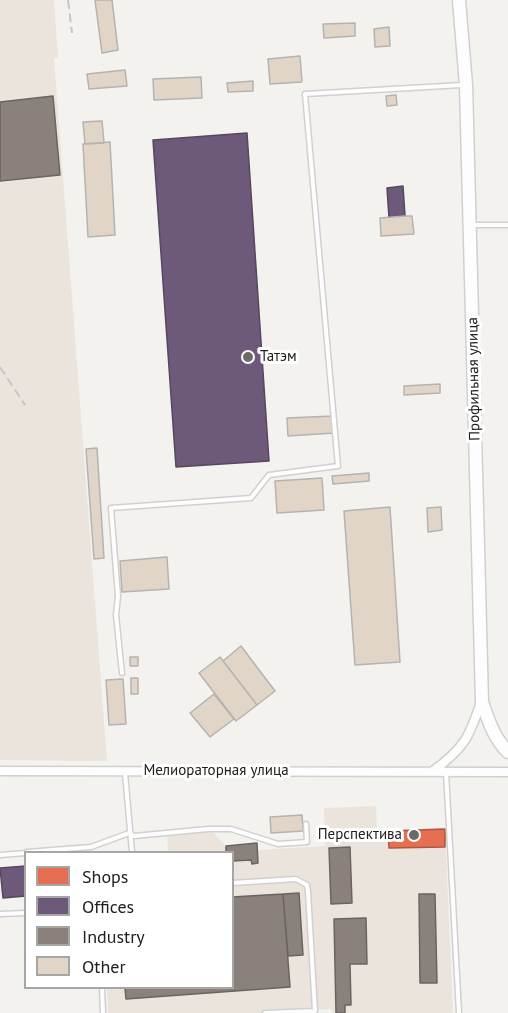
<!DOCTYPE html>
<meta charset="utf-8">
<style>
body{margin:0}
#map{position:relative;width:508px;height:1013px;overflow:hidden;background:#f4f2ef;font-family:"PT Sans",sans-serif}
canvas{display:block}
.legend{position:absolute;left:24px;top:851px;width:210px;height:138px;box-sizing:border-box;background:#fff;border:2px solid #a6a6a5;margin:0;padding:8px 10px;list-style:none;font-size:18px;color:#21201e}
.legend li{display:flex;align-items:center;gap:12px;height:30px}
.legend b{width:30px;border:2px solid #a6a6a5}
</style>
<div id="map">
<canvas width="508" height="1013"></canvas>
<ul class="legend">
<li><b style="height:16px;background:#e76f51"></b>Shops</li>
<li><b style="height:16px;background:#6d597a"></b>Offices</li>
<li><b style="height:16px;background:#8a817c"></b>Industry</li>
<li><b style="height:16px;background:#e1d5c7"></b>Other</li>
</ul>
</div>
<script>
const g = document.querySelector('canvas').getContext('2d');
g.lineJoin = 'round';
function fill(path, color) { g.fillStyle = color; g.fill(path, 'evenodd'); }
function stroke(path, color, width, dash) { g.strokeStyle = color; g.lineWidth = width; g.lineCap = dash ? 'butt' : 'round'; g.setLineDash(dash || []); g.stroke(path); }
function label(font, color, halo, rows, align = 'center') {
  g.font = font + ' "PT Sans",sans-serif'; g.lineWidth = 6; g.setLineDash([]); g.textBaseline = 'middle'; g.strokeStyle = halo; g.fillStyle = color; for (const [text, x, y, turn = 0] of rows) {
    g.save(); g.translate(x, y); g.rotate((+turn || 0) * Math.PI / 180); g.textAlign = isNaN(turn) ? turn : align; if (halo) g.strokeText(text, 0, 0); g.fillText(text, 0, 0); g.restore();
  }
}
const built = new Path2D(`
 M0,0H54L58,58H54L107,761L0,760Z
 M376,806L377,831L445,829L453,1013H332L331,1009L272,1013H108L107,988H232V852H168L167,830L208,827L226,846L257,843L258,850L325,846L324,808Z`);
const shops = new Path2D(`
 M445,829V847L389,848L388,831Z`);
const offices = new Path2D(`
 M247,133L269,461L176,467L153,140Z
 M403,186L405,216L389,218L387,188Z
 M26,866V896L3,898L0,868Z`);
const industry = new Path2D(`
 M53,96L60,175L0,181V102Z
 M257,843L258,863L252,864L251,860L232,861V852H226V846Z
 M350,847L352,903L331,904L329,848Z
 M299,893L303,955L288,956L283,894Z
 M283,894L290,987L126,999L125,988H232V897Z
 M419,894H435L437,983H420Z
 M366,918L367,964H350L351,1005H345V1013H336L334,919Z`);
const building = new Path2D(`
 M95,0H112L118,50L102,53Z
 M355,23V36L324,38L323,24Z
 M389,27L390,46L375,47L374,29Z
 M300,56L302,82L270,84L268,59Z
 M125,70L127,86L89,89L87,74Z
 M201,77L202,98L154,100L153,79Z
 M253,81V91L228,92L227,83Z
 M396,95L397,105L387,106L386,96Z
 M102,121L104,143L85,144L83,122Z
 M110,142L115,235L88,237L83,144Z
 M405,216H412L414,234L381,236L380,218Z
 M440,384V393L404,395V386Z
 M333,416L334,433L288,436L287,418Z
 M97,448L104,558L94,559L86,449Z
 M369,473V481L333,484L332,476Z
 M322,478L324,510L277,513L275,481Z
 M390,507L400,662L355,665L344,511Z
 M441,507L442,530L428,532L427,508Z
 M167,557L169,589L122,592L120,561Z
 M241,646L275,691L257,705L223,661Z
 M130,657H138V666H130Z
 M220,657L257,705L236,721L199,673Z
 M131,678H138V694H131Z
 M123,679L126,724L109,725L106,680Z
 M214,694L234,719L210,737L190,713Z
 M302,815L303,831L271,833L270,817Z`);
const lane = new Path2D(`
 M471,225H508
 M122,673L116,615L118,596L111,508L251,498L269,475L338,466L305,94L462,85
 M446,772L459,1013
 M125,773L132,852
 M27,852L91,847L129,833L134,836L208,829H231L278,844L307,842L306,824
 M0,855L26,853
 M232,883L296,879L307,885L308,892L315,1011L265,1013
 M0,914L26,913
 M102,988L103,1013`);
const street = new Path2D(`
 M0,771L508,772
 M433,771C464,748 469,738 481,702`);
const secondary = new Path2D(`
 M459,0L466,85L482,702C488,719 494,739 508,752`);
const rail = new Path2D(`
 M68,0L72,33
 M0,367L25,405`);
const markers = [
 [248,357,6,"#6b6a67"],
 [414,835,6,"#6b6a67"]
];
const poiNames = [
 ["Татэм",260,357],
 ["Перспектива",402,835,"right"]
];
const streetNames = [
 ["Профильная улица",474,379,-91],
 ["Мелиораторная улица",216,771]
];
fill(built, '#eae4dd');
fill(shops, '#e76f51');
stroke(shops, '#ac5742', 1.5);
fill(offices, '#6d597a');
stroke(offices, '#56485e', 1.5);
fill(industry, '#8a817c');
stroke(industry, '#6a6460', 1.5);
fill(building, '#e1d5c7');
stroke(building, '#b4b3b1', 1.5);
stroke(lane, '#d2d0cf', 7);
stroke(street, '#d2d0cf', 11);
stroke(secondary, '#d2d0cf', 15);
stroke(lane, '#fdfdfd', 4);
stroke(street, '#fdfdfd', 8);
stroke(secondary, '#fdfdfd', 12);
stroke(rail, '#c6c6c5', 2, [9, 4.5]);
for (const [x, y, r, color] of markers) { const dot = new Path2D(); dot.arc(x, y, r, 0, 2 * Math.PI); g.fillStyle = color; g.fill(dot); stroke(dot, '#fff', 2); }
label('15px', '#21201e', '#fff', poiNames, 'left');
label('15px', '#21201e', '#fff', streetNames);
</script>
